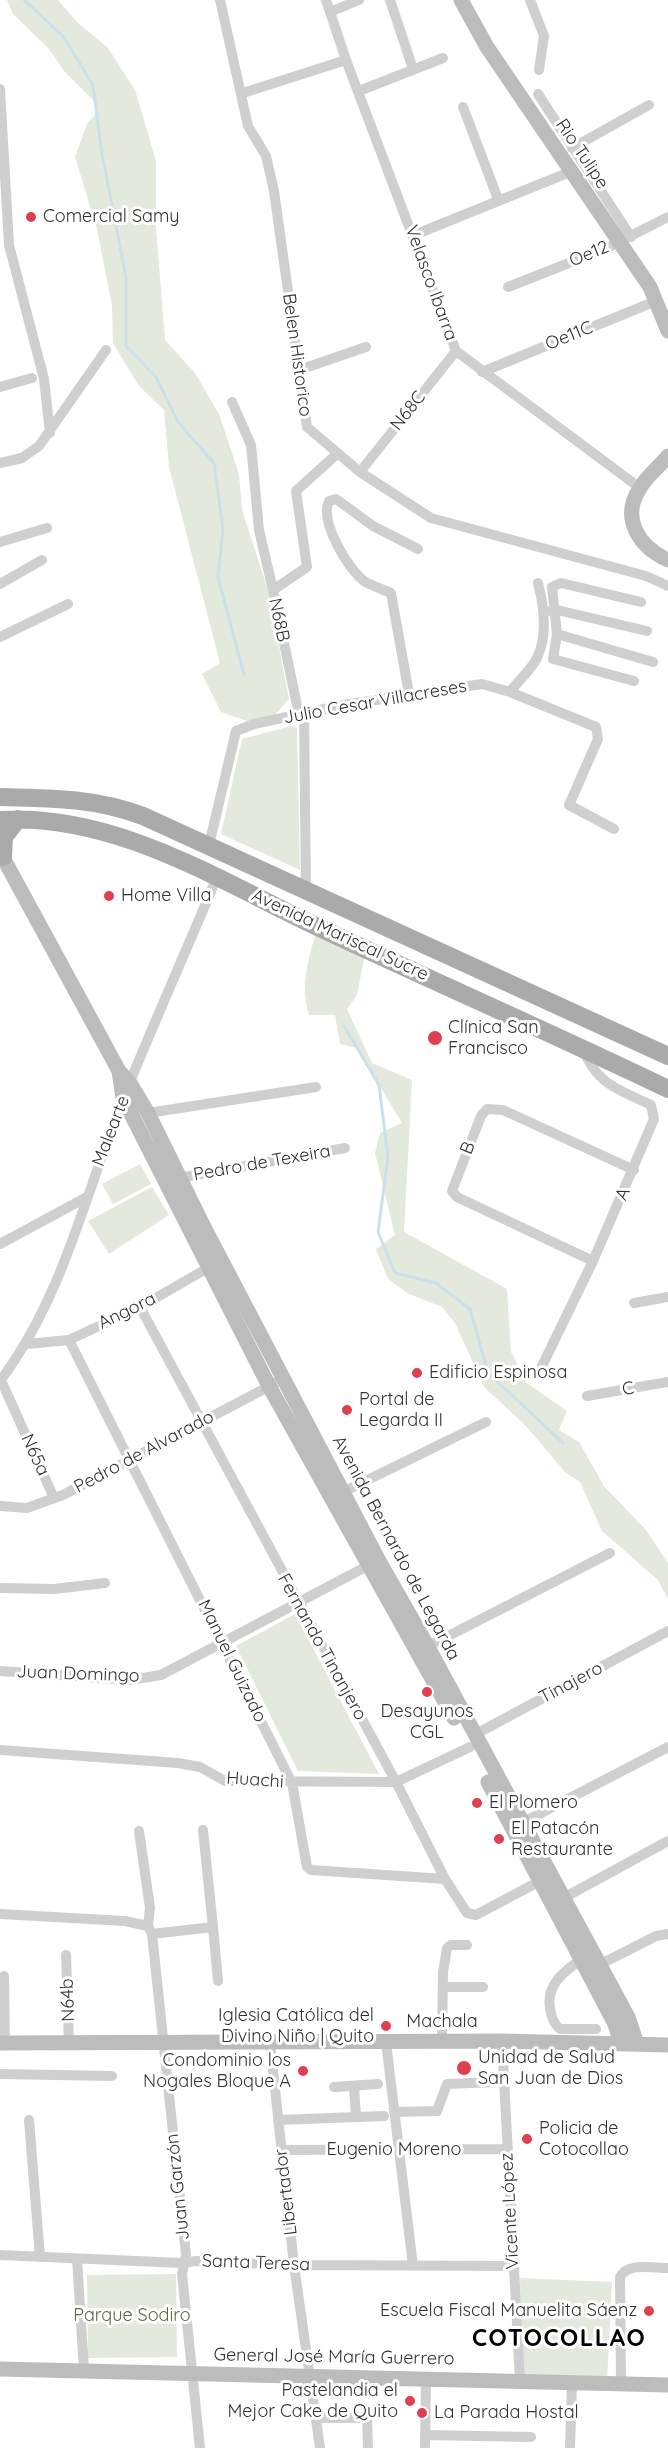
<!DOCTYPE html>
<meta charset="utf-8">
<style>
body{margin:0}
canvas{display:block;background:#fff}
</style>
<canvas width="668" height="2448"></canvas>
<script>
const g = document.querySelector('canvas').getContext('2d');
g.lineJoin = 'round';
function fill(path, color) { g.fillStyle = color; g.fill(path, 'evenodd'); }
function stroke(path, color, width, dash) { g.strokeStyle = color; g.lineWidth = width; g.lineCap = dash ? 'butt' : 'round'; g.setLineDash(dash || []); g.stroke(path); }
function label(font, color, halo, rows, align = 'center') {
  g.font = font + ' Quicksand,sans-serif'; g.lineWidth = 6; g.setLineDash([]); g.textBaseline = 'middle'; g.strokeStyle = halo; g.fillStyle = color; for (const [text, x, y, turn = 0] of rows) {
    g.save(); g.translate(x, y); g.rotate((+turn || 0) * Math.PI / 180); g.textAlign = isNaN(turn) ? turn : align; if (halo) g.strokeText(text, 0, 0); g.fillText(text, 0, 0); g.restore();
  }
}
const green = new Path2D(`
 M7,0H58L78,23L108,48L135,90L156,161V228L165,340L195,373L219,414L239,474L242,510L269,593L289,699L273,717L247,721L221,712L202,674L220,663L169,467L164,410L139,386L113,343L112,306L97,229L75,157L87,124L97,112L93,100L64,71L49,49L13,14Z
 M291,726L297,728L300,870L221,834L242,739Z
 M317,930L366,949L357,995L347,1009L372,1063L412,1080L404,1232L507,1289L511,1352L527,1383L567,1411L559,1430L579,1442L604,1486L646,1530L668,1563V1599L658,1580L602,1531L580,1482L566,1473L525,1425L484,1387L455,1323L442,1307L407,1293L388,1279L376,1249L395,1235L375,1153L380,1133L402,1123L357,1048L340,1044L335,1015H309C300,985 308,959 317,930Z
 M140,1164L151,1184L113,1204L102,1184Z
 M152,1187L169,1215L109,1254L88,1221Z
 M295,1614L379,1774L298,1771L236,1646Z
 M176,2274L177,2357L88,2358L87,2275Z
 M520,2278L612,2282L607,2381L523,2375Z`);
const stream = new Path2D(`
 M24,0L63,36L93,85L102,154L126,277V346L156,377L178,422L214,463L223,529L218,577L244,675
 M344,1026L379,1085L388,1157L378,1232L395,1273L436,1283L470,1309L488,1373L563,1443`);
const street = new Path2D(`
 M220,0L248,126L266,156L274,191L307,427L360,472L431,518L646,576L668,586
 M326,0L346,60L456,351L640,488
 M390,0L413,69
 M530,0L544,36L539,70
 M330,12L359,0
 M0,89L9,245L44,379L50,433
 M359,91L443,58
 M243,93L346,60
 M538,94L631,237
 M463,107L498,199
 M572,148L649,105
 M414,235L570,172
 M508,287L607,248L668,217
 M299,370L366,347
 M482,372L656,301
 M0,387L32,378
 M232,402L251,445L259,530L273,590
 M0,463L22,458L39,446L106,350
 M360,472L456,351
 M0,542L47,528
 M0,584L42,560
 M551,611L557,610L647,631
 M557,634L653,662
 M0,637L68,604
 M634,681L553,659L557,634L552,587L561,583L641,602
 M510,692C518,681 531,670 537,658C548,635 544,606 538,583
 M409,694L391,593C382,589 372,586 364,581C348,569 319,521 329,501L336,499L373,526L418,549
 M304,714L306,892
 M299,715L273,590L307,567L296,491L338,453
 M209,845L236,731L254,724L343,705L482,684L510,692L596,727L598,739L569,805L614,829
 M148,1113L316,1087
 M179,1178L345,1148
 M0,1244L87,1197
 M593,1261L457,1197L452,1191L481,1116L487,1109L503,1110L634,1170
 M634,1303L668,1297
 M140,1307L396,1782L445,1879L467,1913L476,1915L540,1881
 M69,1340L292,1783L307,1867L311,1870L445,1879
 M27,1344L69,1340L140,1307L213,1265
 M542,1366L593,1261L654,1119L651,1105C620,1090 595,1084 583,1048
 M1,1380L54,1498
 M0,1381C63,1298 85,1194 123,1099C153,1025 186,951 217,877
 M587,1396L668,1382
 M343,1492L486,1422
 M0,1506L27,1508L63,1495L283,1379
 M0,1588L54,1589L105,1583
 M423,1649L610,1553
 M0,1671L130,1680L161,1675L373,1563
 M474,1735L668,1631
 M0,1750L178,1763L200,1767L225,1781L396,1782L470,1747
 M518,1825L668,1747
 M139,1831L150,1908L148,1926
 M558,1901L668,1841
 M0,1914L125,1921L148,1926
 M148,1926L152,1934L186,2255L182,2274L200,2448
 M213,1927L218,1981
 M152,1934L213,1927L203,1830
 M66,1955L69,2044
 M582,1959C564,1971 546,1985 550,2008C551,2016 554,2024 560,2029H596
 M599,1965L656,1936L668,1934
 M4,1976L5,2043
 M443,1987H483
 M502,2041L520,2381
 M270,2042L294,2265L320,2448
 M386,2042L413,2266
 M442,2043L443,1972L447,1948L451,1945H467
 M0,2074L112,2076
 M354,2086L356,2117
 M334,2087L378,2084
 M394,2112L437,2111L447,2084L495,2082
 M29,2120L40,2257
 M278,2120L384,2116
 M280,2150L507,2149
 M0,2255L182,2263L196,2261L294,2265L513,2266
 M77,2259L84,2370
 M621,2384L620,2277C628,2262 653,2268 668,2268
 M316,2418H367L368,2448
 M425,2435L531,2437
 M425,2448L426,2379
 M570,2448L572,2383`);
const secondary = new Path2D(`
 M461,0L487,47L650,287L668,331
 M668,456C659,467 647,476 640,488C620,518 639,547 668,560
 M0,852L119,1071L130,1083L148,1113L204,1227L379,1561L428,1647L628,2017L637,2044
 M119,1071L123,1098L269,1386L454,1718
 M488,1782L615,2024L621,2044
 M0,2043L502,2041L668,2045
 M0,2369L668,2385`);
const primary = new Path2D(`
 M0,797C50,798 96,798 143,816L668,1056
 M0,820C117,813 221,882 322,929C437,983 554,1034 668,1089
 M3,857L4,837L18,819`);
const markers = [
 [31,217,6,"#de4052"],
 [109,896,6,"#de4052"],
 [435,1038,8,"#de4052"],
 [417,1373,6,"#de4052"],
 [347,1410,6,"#de4052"],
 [427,1692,6,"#de4052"],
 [477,1803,6,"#de4052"],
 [499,1839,6,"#de4052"],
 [386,2026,6,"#de4052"],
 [464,2068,8,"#de4052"],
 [303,2071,6,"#de4052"],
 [527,2139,6,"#de4052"],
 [649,2311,6,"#de4052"],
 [410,2401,6,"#de4052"],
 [422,2413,6,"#de4052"]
];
const streetNames = [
 ["Rio Tulipe",582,154,56],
 ["Oe12",589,254,-22],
 ["Velasco Ibarra",431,283,70],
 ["Oe11C",569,336,-22],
 ["Belen Historico",297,355,82],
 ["N68C",408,411,-52],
 ["N68B",279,620,78],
 ["Julio Cesar Villacreses",375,702,-10],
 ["Avenida Mariscal Sucre",340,935,25],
 ["Malearte",111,1131,-69],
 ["B",468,1148,-68],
 ["Pedro de Texeira",262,1163,-10],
 ["A",623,1194,-66],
 ["Angora",127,1311,-26],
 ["C",628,1389,-10],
 ["Pedro de Alvarado",144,1452,-28],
 ["N65a",35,1455,65],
 ["Avenida Bernardo de Legarda",396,1548,62],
 ["Fernando Tinanjero",322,1647,61],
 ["Manuel Guizado",232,1661,64],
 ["Juan Domingo",78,1674,2],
 ["Tinajero",571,1683,-28],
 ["Huachi",255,1780,4],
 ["N64b",68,2000,-92],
 ["Machala",442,2022],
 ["Eugenio Moreno",394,2150],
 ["Juan Garzón",178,2187,-96],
 ["Libertador",286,2192,-97],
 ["Vicente López",510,2211,-93],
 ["Santa Teresa",256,2263,2],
 ["General José María Guerrero",334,2357,1]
];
const poiNames = [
 ["Comercial Samy",43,217],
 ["Home Villa",121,896],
 ["Clínica San",448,1028],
 ["Francisco",448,1049],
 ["Edificio Espinosa",429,1373],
 ["Portal de",359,1400],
 ["Legarda II",359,1421],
 ["Desayunos",427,1712,"center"],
 ["CGL",427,1733,"center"],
 ["El Plomero",489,1803],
 ["El Patacón",511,1829],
 ["Restaurante",511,1850],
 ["Iglesia Católica del",374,2016,"right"],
 ["Divino Niño | Quito",374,2037,"right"],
 ["Unidad de Salud",478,2058],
 ["San Juan de Dios",478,2079],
 ["Condominio los",291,2061,"right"],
 ["Nogales Bloque A",291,2082,"right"],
 ["Policia de",539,2129],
 ["Cotocollao",539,2150],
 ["Escuela Fiscal Manuelita Sáenz",637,2311,"right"],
 ["Pastelandia el",398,2391,"right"],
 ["Mejor Cake de Quito",398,2412,"right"],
 ["La Parada Hostal",434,2413]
];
const parkNames = [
 ["Parque Sodiro",132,2316]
];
const districtNames = [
 ["COTOCOLLAO",559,2339]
];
fill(green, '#e3e9dc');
stroke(stream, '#cce0ea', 3);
stroke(street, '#cfcfcf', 10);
stroke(secondary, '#bcbcbc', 15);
stroke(primary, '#aaa', 18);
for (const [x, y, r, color] of markers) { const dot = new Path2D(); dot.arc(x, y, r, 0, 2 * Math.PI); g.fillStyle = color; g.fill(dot); stroke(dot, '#fff', 2); }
label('18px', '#323232', '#fff', streetNames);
label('18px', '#323232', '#fff', poiNames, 'left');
label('18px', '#576d41', '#fff', parkNames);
g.letterSpacing = '1.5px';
label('bold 24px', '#000', '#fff', districtNames);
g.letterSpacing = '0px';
</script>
